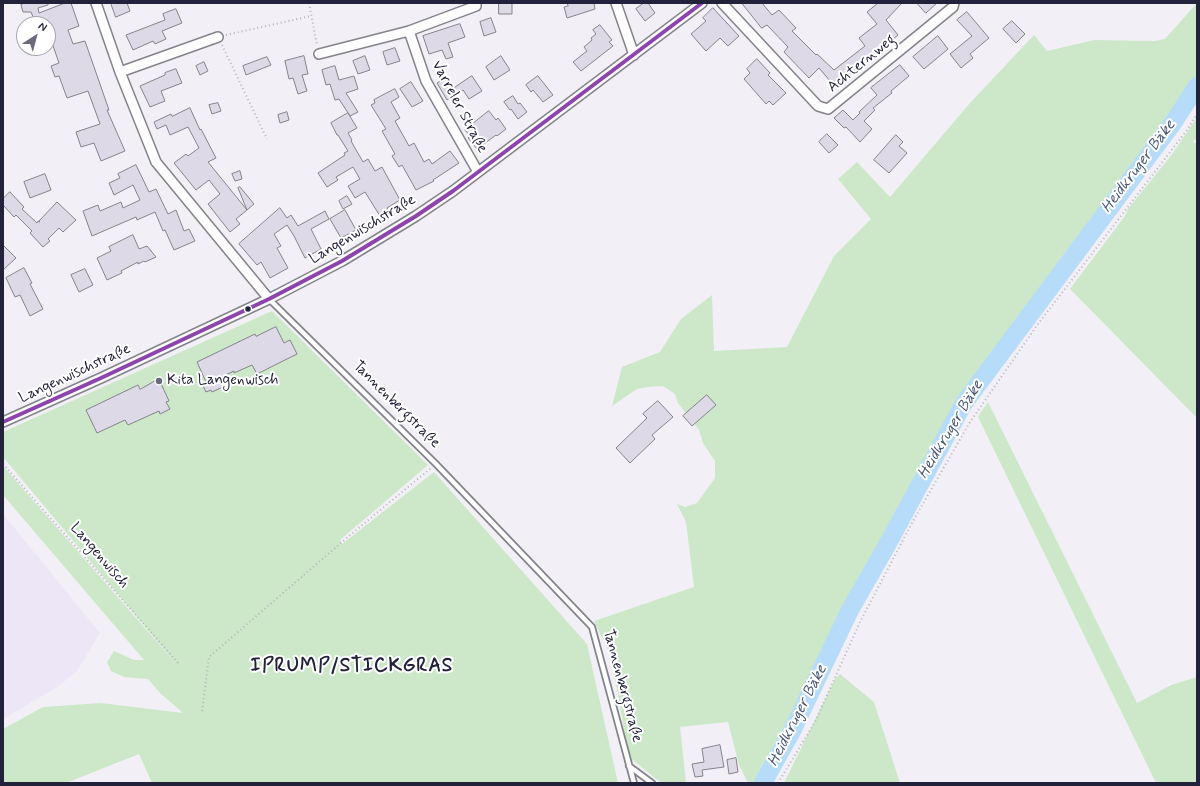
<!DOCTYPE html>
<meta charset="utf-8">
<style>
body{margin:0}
#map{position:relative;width:1200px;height:786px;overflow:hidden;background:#f2f0f6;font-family:Mynerve,sans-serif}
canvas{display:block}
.frame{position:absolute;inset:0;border:4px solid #22223b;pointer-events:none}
.north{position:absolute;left:16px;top:16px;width:40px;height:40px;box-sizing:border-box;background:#fff;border:1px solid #a7a7b1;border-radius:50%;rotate:36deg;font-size:11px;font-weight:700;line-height:16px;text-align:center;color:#22223b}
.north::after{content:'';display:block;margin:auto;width:14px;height:18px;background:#6b6a7c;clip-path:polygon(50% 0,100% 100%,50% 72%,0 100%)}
</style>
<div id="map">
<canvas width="1200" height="786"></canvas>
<div class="frame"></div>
<div class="north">N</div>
</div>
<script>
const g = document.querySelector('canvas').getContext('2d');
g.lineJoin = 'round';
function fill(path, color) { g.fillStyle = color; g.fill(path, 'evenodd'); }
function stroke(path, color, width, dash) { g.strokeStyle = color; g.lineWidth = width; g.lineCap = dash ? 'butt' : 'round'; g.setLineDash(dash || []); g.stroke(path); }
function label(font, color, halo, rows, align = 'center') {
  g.font = font + ' Mynerve,sans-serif'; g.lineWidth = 4; g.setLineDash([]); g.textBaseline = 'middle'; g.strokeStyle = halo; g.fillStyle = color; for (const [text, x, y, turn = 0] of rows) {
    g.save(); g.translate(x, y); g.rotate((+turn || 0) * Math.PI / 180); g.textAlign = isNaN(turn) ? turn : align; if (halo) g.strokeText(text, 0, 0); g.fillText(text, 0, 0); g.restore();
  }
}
const built = new Path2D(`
 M3,514L100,633L77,671L59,686L3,719Z`);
const green = new Path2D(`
 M1197,3V84L1171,123L962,402L848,610L791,732L763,783H748L739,765L728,722L680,727L686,783H661L629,757L611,656L594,621L694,587L686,522L677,504L685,507L697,503L715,478V461L703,443L699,430L678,403L675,394L663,386L648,387L637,389L612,406L622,367L660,352L681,319L712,295L714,351L787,347L834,256L871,219L838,179L857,162L890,197L970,103L1034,35L1047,51L1094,40L1154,41L1165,39Z
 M1197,117V137L1193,142L1197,144V418L1070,289L1125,216L1128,209L1173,153Z
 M272,311L428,465L340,540L342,544L434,472L587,644L618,783H152L139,754L66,783H3V729L43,707L101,703L183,713L160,693L148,679L124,677L111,671L107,662L114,651L134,660H144L3,495V466L179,667L3,457V432Z
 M988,402L1137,703L1171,685L1197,677V783H1156L978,417Z
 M840,674L874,702L900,783H784L835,679Z`);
const river = new Path2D(`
 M763,783L792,731L850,610L886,547L964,403L1173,123L1197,86`);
const building = new Path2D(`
 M25,3H48V5L38,8L39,13L65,3H71L79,26L68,30L73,44L85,41L109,110H107L125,151L101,161L94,143L81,147L76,132L100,124L88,91L67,98L59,76L55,77L51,66L59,63L51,40L48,41V24H36L31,12H23L21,5Z
 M111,3H127L130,11L116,17Z
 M499,3H512V14H499Z
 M567,3H594L595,9L567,18L564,7L568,6Z
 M644,3H648L655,13L645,21L636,9Z
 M742,3H762L772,15L779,10L796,28L792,31L816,55L817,54L834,70L865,46L859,38L877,24L867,12L878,3H902L886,20L898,35L848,76L849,77L836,88L819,68L809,78L784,52L788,47L767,25L762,28Z
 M917,3H937L926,13Z
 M713,8L739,36L728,46L720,38L706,51L691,34L706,21L703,18Z
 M176,9L182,23L162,31L166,39L155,44L153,41L133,50L126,35L165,20L163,14Z
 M967,12L989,38L970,54L973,58L961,68L950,54L972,36L957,20Z
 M491,18L496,32L484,36L480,22Z
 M1012,21L1025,34L1016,43L1003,29Z
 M460,24L465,37L448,43L453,57L446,59L442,50L429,54L423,36Z
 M600,25L612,40L609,42L613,46L581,71L573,62L587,51L584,47L592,40L591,38L596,34L593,30Z
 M938,36L948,49L924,69L913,57Z
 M395,48L400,61L387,65L383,52Z
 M304,56L308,74L302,75L307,91L298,94L293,78L289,79L285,61Z
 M365,56L370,70L358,74L353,61Z
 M501,56L510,70L494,80L486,67Z
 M267,57L271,65L246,75L243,66Z
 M757,59L770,73L768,75L786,93L773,105L769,101L766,104L744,79L750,73L747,69Z
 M204,62L208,71L200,75L196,66Z
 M900,65L909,76L891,91L892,93L873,108L875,110L864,121L872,129L860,142L846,127L844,128L834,118L843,110L853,120L860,113L859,112L877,95L871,88Z
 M335,66L339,80L354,76L358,89L346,93L358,112L350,116L339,99L335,100L330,84L326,85L322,70Z
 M176,69L182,83L161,91L165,101L150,107L140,86L165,75V73Z
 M472,76L482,91L469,99L463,90L447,100L437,83L447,77L453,88Z
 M538,76L553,95L543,102L533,90L531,92L526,85Z
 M411,82L423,101L412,107L400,89Z
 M395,89L399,97L391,102L400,118L395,121L409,146L414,143L424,162L429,159L432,164L450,151L459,163L433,180L434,181L416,190L402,165L399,167L392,156L395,154L382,131L386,129L371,105L375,103L374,100Z
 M513,96L518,104L520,103L527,112L518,119L511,109L510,110L504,102Z
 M218,103L221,111L212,114L209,105Z
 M190,108L200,130L201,129L216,158L208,162L247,210L236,219L240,224L230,232L208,204L220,194L209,180L196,190L174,163L186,154L188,156L199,148L188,127L170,135L166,125L157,129L154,122L171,114L172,116Z
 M489,111L496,120L498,118L506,129L497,136L496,135L477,149L468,138L470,136L465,130Z
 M287,112L289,120L280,123L278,115Z
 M348,113L357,128L348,133L352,140L351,141L363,162L368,159L375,171L382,167L400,200L387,208L389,211L380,216L365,192L355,198L348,186L360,179L353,167L336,177L338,180L327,187L318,173L345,155L344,153L348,151L338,135H337L331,123Z
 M827,134L838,145L829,153L819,142Z
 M896,135L903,142L899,146L907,153L889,173L874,160Z
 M136,165L149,192L156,189L168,214L176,210L184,231L189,229L195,241L174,250L165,230L163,231L155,212L137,220L136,217L92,236L83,211L98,205L100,211L121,202L123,208L140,200L133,185L114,195L109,183L120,178L118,174Z
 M240,171L242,179L235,181L232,174Z
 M45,174L51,190L30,198L24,182Z
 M240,187L254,204L247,210L238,188Z
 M10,192L24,207L22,209L37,223L38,221L40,222L39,221L57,202L76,220L63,232L59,228L48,239L50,241L43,247L30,233L32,231L16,215L14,217L3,205V199Z
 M347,196L352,204L343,209L339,201Z
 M280,208L287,218L291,215L298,226L325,211L329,219L311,229L321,249L305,258L294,236L287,225L274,234L281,246L277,248L288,268L270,278L261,262L257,265L239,244Z
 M345,210L356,230L341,238L330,219Z
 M133,235L139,249L147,246L156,257L145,262L144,261L138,264V262L121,271L122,273L107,280L97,258L111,251L109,247Z
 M3,245L16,258L3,270Z
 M24,268L32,283L30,284L43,309L30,316L20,295L15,297L6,278Z
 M85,269L93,285L79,292L71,275Z
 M276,327L284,343L290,340L297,354L257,374L252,365L234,373V371L219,378L223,387L212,392L211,390L206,392L202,384L206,382L197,362L255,334L256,336Z
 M159,379L169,401L166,402L170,409L160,414L159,411L128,425L125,420L97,433L86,410L138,385L140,389Z
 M707,395L716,405L692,426L683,416Z
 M658,401L673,417L652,435L655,439L630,463L616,448L647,418L643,414Z
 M720,745L724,767L702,770L703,776L695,777L692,764L704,762L702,749Z
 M736,758L738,772L729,774L727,760Z`);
const path = new Path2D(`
 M309,3L317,45
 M226,35L311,16
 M222,45L267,139
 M3,464L178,663
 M202,711L209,657L349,536L431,468
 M778,783L815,722L860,622L913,521L970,422L1038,324L1187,130L1197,114`);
const service = new Path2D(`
 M269,299L436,464L592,627L634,783
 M629,766L652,783`);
const minor = new Path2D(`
 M96,3L120,72L156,162L269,299
 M616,3L634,55
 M722,3L818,106L828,109L953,7L954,3
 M409,31L426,81L478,172
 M319,54L409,31L476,6V3
 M120,72L218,37
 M3,422L101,378L269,299L342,261L416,216L453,191L702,3`);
const bus1 = new Path2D(`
 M3,422L101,378L269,299L342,261L416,216L453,191L702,3`);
const markers = [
 [248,309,3.5,"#22223b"],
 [159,381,4,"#6b6a7c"]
];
const streetNames = [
 ["Achternweg",862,64,-39],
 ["Varreler Straße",459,107,62],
 ["Langenwischstraße",363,230,-31],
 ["Langenwischstraße",75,374,-25],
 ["Tannenbergstraße",396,405,45],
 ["Langenwisch",99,556,49],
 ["Tannenbergstraße",622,686,75]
];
const poiNames = [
 ["Kita Langenwisch",167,381]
];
const waterNames = [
 ["Heidkruger Bäke",1139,167,-53],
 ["Heidkruger Bäke",951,430,-59],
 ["Heidkruger Bäke",798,716,-63]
];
const districtNames = [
 ["IPRUMP/STICKGRAS",352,667]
];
fill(built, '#ece6f7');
fill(green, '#cce8c9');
stroke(river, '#b6dcfa', 18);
fill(building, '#ded9e6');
stroke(building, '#84838b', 1);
stroke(service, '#84838b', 8);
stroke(minor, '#84838b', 12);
stroke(path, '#b5b4b9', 2, [1, 3]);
stroke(service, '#fdfdfe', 4.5);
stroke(minor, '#fdfdfe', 9);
stroke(bus1, '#8e44ad', 4);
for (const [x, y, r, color] of markers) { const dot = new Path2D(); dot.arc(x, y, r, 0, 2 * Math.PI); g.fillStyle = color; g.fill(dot); stroke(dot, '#fff', 1.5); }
label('15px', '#22223b', '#fff', streetNames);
label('15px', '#22223b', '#fff', poiNames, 'left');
label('italic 16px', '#475775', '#fff', waterNames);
g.letterSpacing = '1px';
label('bold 19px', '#22223b', '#fff', districtNames);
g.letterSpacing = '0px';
</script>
